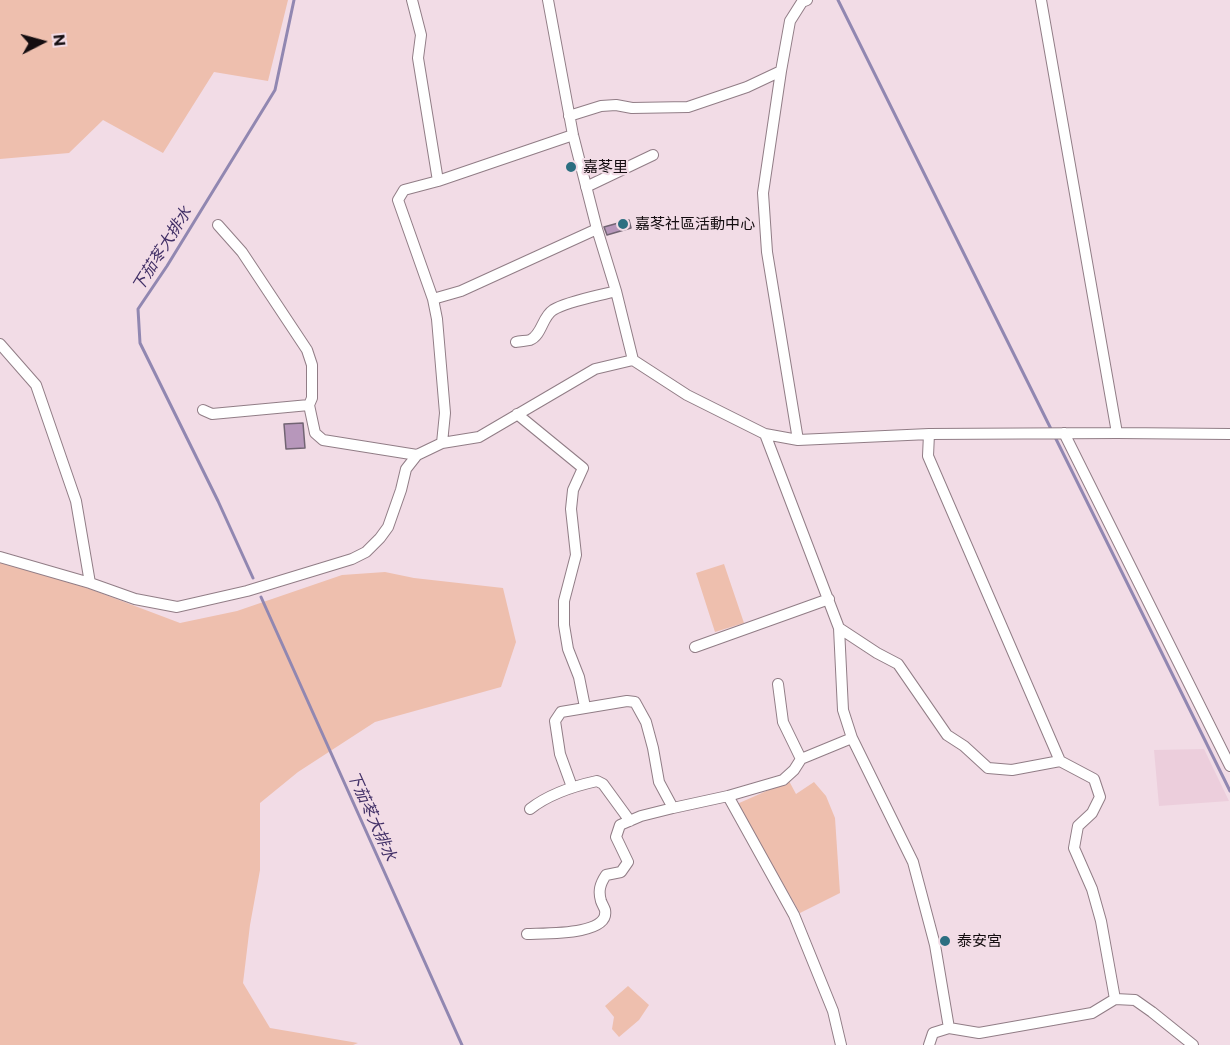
<!DOCTYPE html>
<meta charset="utf-8">
<style>
body{margin:0}
#map{position:relative;width:1230px;height:1045px;overflow:hidden;background:#f2dce6;font-family:Commissioner,sans-serif}
canvas{display:block}
.north{position:absolute;left:12px;top:12px;width:60px;height:60px;-webkit-text-stroke:4px #f2dce6;paint-order:stroke;rotate:84deg;font-size:16px;font-weight:700;line-height:24px;text-align:center;color:#140d10}
.north::after{content:'';display:block;margin:auto;width:21px;height:27px;background:#140d10;clip-path:polygon(50% 0,100% 100%,50% 72%,0 100%)}
</style>
<div id="map">
<canvas width="1230" height="1045"></canvas>
<div class="north">N</div>
</div>
<script>
const g = document.querySelector('canvas').getContext('2d');
g.lineJoin = 'round';
function fill(path, color) { g.fillStyle = color; g.fill(path, 'evenodd'); }
function stroke(path, color, width, dash) { g.strokeStyle = color; g.lineWidth = width; g.lineCap = dash ? 'butt' : 'round'; g.setLineDash(dash || []); g.stroke(path); }
function label(font, color, halo, rows, align = 'center') {
  g.font = font + ' Commissioner,"Noto Sans TC",sans-serif'; g.lineWidth = 4.5; g.setLineDash([]); g.textBaseline = 'middle'; g.strokeStyle = halo; g.fillStyle = color; for (const [text, x, y, turn = 0] of rows) {
    g.save(); g.translate(x, y); g.rotate((+turn || 0) * Math.PI / 180); g.textAlign = isNaN(turn) ? turn : align; if (halo) g.strokeText(text, 0, 0); g.fillText(text, 0, 0); g.restore();
  }
}
const built = new Path2D(`
 M1204,749L1229,801L1159,806L1154,750Z`);
const green = new Path2D(`
 M0,0H288L268,81L214,72L163,153L103,120L69,153L0,159Z
 M0,555L180,623L237,611L342,575L385,572L414,578L503,588L516,642L501,687L375,722L298,772L260,803V870L250,925L243,983L270,1028L358,1043L353,1045H0Z
 M724,564L744,623L715,632L696,573Z
 M789,781L796,794L814,782L826,796L835,818L840,893L800,913L737,804Z
 M628,986L649,1005L639,1020L619,1037L612,1029L614,1017L605,1006Z`);
const stream = new Path2D(`
 M838,0L1052,431
 M1055,437L1230,791
 M253,578L218,501L140,343L138,309L167,266L275,90L294,0
 M261,597L462,1045`);
const building = new Path2D(`
 M629,220L631,228L607,235L604,227Z
 M303,423L305,448L286,449L284,424Z`);
const minor = new Path2D(`
 M412,0L421,35L418,58L438,181
 M548,0L573,135L597,229L616,291L633,360L687,395L765,434L798,440L929,434L1117,433L1230,434
 M1041,0L1117,433
 M569,116L601,106L616,105L632,108L688,107L747,87L781,71
 M586,187L653,155
 M218,225L242,252L307,350L312,365V398L309,405L315,433L323,440L417,455
 M433,299L461,291L597,229
 M516,342C520,341 526,341 530,340C542,335 542,317 553,310C568,301 598,296 616,291
 M0,344L36,385L76,501L90,583
 M203,410L212,414L309,405
 M517,414L583,468L573,490L571,509L576,555L564,601V625L568,649L579,677L585,707
 M1064,433L1230,766
 M765,434L839,628L843,710L852,738L913,862L935,945L949,1028
 M929,434L928,456L1060,761L1094,779L1100,797L1092,813L1078,826L1074,848L1092,889L1101,921L1115,999L1135,1000L1152,1012L1193,1045
 M798,440L767,252L763,193L781,71L790,21L802,2L807,0
 M442,443L445,413L437,319L433,299L398,200L404,190L438,181L573,135
 M0,557L90,583L135,599L177,607L247,591L352,559L366,552L380,538L388,527L401,490L406,469L417,455L442,443L479,437L595,369L633,360
 M839,628L877,653L898,664L947,735L964,746L988,768L1012,770L1060,761
 M695,647L829,599
 M778,684L783,722L801,759
 M572,787L560,754L555,721L561,712L627,701L635,702L646,722L653,748L659,782L673,808
 M728,796L794,915L833,1011L841,1045
 M530,809C549,794 574,786 597,781L603,784L630,821
 M527,934C542,933 610,936 605,910C604,907 602,904 601,901C598,891 600,884 606,875L621,872L628,862L616,837L620,825L641,816L673,808L728,796L783,780L794,770L801,759L852,738
 M929,1045L933,1033L949,1028L979,1033L1092,1013L1115,999`);
const markers = [
 [571,167,6,"#2c6f81"],
 [623,224,6,"#2c6f81"],
 [945,941,6,"#2c6f81"]
];
const poiNames = [
 ["嘉苳里",583,167],
 ["嘉苳社區活動中心",635,224],
 ["泰安宮",957,941]
];
const waterNames = [
 ["下茄苳大排水",162,249,-58],
 ["下茄苳大排水",372,816,66]
];
fill(built, '#eccedc');
fill(green, '#eebfae');
stroke(stream, '#9187b1', 3);
fill(building, '#b797bb');
stroke(building, '#726473', 1.5);
stroke(minor, '#917d86', 12);
stroke(minor, '#fff', 10);
for (const [x, y, r, color] of markers) { const dot = new Path2D(); dot.arc(x, y, r, 0, 2 * Math.PI); g.fillStyle = color; g.fill(dot); stroke(dot, '#f2dce6', 2); }
label('15px', '#140d10', '#f2dce6', poiNames, 'left');
label('italic 16px', '#423067', '#f2dce6', waterNames);
</script>
